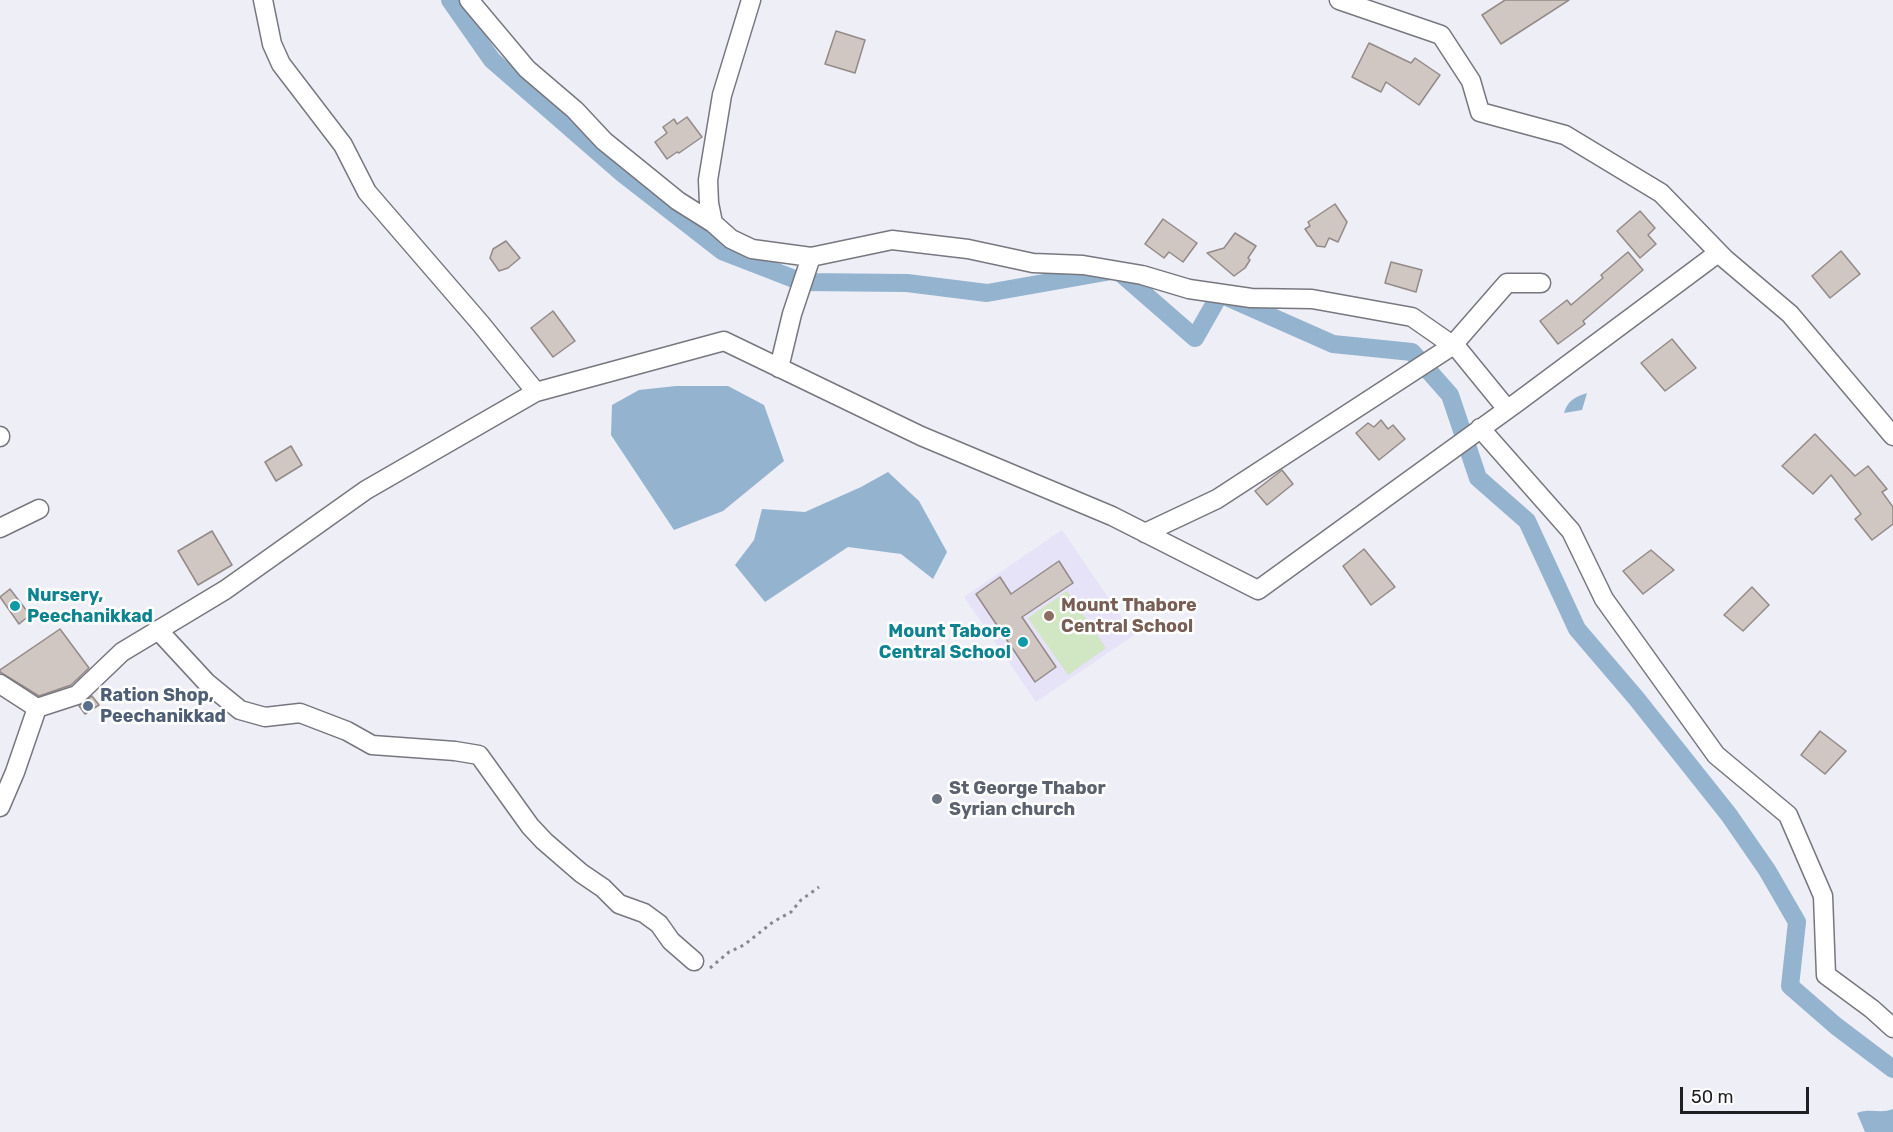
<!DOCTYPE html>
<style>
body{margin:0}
#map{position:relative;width:1893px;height:1132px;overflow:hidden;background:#eeeef7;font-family:Rubik,sans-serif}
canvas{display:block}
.scale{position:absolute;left:1680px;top:1087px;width:129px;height:27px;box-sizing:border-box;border:3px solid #1f1f22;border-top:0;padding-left:8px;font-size:18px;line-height:21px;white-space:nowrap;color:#1f1f22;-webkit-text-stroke:4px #fff;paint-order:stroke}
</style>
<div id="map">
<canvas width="1893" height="1132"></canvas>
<div class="scale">50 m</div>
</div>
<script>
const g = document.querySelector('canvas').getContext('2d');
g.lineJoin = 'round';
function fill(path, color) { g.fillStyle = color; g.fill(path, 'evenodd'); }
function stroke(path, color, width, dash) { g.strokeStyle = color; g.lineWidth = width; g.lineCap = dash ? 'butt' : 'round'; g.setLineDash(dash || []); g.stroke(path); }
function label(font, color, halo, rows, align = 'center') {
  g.font = font + ' Rubik,sans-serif'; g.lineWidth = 5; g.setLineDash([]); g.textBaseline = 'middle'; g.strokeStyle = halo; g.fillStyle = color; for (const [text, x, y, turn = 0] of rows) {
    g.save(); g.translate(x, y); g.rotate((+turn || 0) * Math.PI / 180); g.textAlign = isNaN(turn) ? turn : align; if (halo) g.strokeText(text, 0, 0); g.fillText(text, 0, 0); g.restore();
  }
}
const education = new Path2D(`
 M1062,530L1134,635L1036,702L964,597Z`);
const green = new Path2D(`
 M1067,591L1106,648L1068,675L1028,618Z`);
const water = new Path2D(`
 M676,386H728L764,405L784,461L723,511L674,530L611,435L612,405L639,390Z
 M1587,393L1582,410L1564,413C1568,400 1575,397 1587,393Z
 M888,472L919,501L947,552L933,579L901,554L848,547L765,602L735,565L754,540L762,509L805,512L861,487Z
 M1893,1109V1132H1865L1857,1113C1870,1108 1881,1114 1893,1109Z`);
const canal = new Path2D(`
 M450,0L492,60L623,174L722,251L802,282L907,283L987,293L1117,270L1195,338L1220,294L1333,344L1412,352L1450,395L1478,478L1527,521L1577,629L1636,698L1729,815L1767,870L1797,922L1790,986L1836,1026L1893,1069`);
const building = new Path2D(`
 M1505,0H1569L1501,44L1482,15Z
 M836,31L865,40L855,73L825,64Z
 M1369,43L1411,63L1415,58L1440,75L1419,105L1386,82L1381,92L1352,77Z
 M687,117L702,137L679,153L677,152L667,159L655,142L667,133L663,127L674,119L677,124Z
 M1335,204L1347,222L1338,242L1329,238L1325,247L1317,246L1305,229L1310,226L1308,222Z
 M1640,211L1655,228L1648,235L1656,244L1640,258L1617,231Z
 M1163,219L1197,243L1183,262L1169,252L1164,258L1145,244Z
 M1235,233L1256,246L1248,258L1250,260L1245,268L1234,276L1207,253L1224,248Z
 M506,241L520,258L508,268L499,271L490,258L493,249Z
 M1841,251L1860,274L1830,298L1812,276Z
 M1628,252L1643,270L1583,321L1585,324L1558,344L1540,321L1567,300L1571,305L1603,278L1601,275Z
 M1391,262L1422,270L1416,292L1385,283Z
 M553,311L575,341L553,357L531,328Z
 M1672,339L1696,368L1665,391L1641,363Z
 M1381,420L1388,429L1393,425L1405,439L1379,460L1356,433L1368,423L1374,427Z
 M1815,434L1855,476L1868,466L1887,489L1882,492L1893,507V524L1872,540L1855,519L1861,514L1831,475L1813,494L1782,466Z
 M291,446L302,465L276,481L265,462Z
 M1282,470L1293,484L1267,505L1255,491Z
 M212,531L232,565L198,585L178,551Z
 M1364,549L1395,587L1371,605L1343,566Z
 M1651,550L1674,570L1643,594L1623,571Z
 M1059,561L1073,583L1022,617L1056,667L1035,682L976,594L1000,577L1011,594Z
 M1752,587L1769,605L1743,631L1724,615Z
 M10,589L30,615L19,624L0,597Z
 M60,629L89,668L71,685L39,696L0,672V670Z
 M92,696L99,705L85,714L79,706Z
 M1820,731L1846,751L1825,774L1801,755Z`);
const path = new Path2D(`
 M710,968L729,952L744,945L773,922L791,912L801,900L819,887`);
const street = new Path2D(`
 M263,0L272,44L281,64L343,145L367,192L481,324L536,392
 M469,0L527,69L575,110L604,141L678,201L713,223
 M751,0L722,95L708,180L709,203L713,223L731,239L752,249L811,257
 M1339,0L1441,35L1471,81L1480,112L1565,135L1661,193L1724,258
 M779,368L792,314L811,257L892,240L968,249L1033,263L1083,265L1142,275L1189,289L1251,298L1312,299L1412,317L1458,349L1507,409
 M1480,428L1571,531L1604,599L1716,755L1788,815L1823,896L1826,975L1872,1009L1893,1028
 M0,437V436
 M0,528L39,509
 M1145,533L1217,499L1452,346L1507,283H1541
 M158,630L207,683L240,710L265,717L300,713L347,731L372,745L455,751L479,755L530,826L544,841L581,873L603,888L619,904L644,913L659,924L671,941L694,961
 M0,684L37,708L77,695L122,652L225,590L366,490L536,392L724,341L921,436L1112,516L1258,590L1519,401L1718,253L1790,314L1893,436
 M0,807L15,772L37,708`);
const markers = [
 [15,606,6,"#0f9aa8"],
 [1049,616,6,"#8d6e63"],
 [1023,642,6,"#0f9aa8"],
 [88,706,6,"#5c6f8a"],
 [937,799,6,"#6b7280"]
];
const cultureNames = [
 ["Nursery,",27,596],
 ["Peechanikkad",27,617],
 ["Mount Tabore",1011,632,"right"],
 ["Central School",1011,653,"right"]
];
const educationNames = [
 ["Mount Thabore",1061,606],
 ["Central School",1061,627]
];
const serviceNames = [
 ["Ration Shop,",100,696],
 ["Peechanikkad",100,717]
];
const worshipNames = [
 ["St George Thabor",949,789],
 ["Syrian church",949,810]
];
fill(education, '#e6e2f8');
fill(green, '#d1e6c3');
fill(water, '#93b3ce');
stroke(canal, '#93b3ce', 18);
fill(building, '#d0c7c3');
stroke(building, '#938a87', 1.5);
stroke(street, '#77777f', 21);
stroke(path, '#87878d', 3, [3, 4.5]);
stroke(street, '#fff', 18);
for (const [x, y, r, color] of markers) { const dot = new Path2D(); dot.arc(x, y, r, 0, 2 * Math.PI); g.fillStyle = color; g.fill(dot); stroke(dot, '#fff', 2); }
label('bold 18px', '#0d838f', '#fff', cultureNames, 'left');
label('bold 18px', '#785e54', '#fff', educationNames, 'left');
label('bold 18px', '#4e5e75', '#fff', serviceNames, 'left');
label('bold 18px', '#5b616d', '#fff', worshipNames, 'left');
</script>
